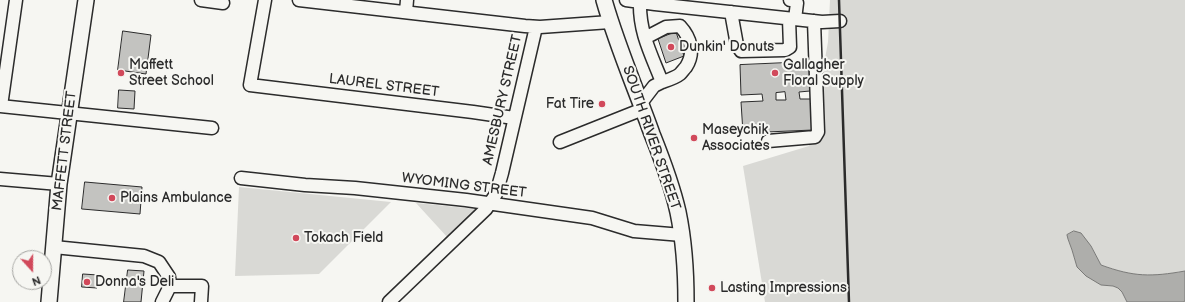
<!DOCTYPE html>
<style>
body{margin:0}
#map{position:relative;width:1185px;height:302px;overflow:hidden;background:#f6f6f2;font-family:"Balsamiq Sans",sans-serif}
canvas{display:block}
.north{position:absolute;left:12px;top:250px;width:40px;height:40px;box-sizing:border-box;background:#f6f6f2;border:1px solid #a5a5a2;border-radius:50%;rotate:159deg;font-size:11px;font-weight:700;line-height:16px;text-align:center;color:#2b2b2b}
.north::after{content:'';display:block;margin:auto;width:14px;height:18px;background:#d1495b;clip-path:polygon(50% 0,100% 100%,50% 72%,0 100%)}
</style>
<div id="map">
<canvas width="1185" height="302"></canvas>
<div class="north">N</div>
</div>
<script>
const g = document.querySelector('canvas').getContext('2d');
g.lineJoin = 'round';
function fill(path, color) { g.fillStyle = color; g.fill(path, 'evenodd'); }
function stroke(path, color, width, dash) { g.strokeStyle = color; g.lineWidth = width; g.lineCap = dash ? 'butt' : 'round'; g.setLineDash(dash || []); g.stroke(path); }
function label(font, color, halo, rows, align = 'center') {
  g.font = font + ' "Balsamiq Sans",sans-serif'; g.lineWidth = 4; g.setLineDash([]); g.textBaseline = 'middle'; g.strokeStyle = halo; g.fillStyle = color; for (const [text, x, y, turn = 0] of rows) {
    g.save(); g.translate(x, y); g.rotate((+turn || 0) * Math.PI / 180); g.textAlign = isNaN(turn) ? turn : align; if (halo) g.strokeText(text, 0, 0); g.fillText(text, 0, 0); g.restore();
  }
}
const green = new Path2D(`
 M830,0H1185V271C1175,272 1164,275 1154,276C1135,276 1119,271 1101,265L1091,246L1068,239L1072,250L1077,267L1101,285L1113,286L1118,288L1122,292L1127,302H765L743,166L809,146L828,42Z
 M239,187L391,202L319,274L235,276Z
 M416,203L477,209L448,238Z`);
const water = new Path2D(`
 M1074,231L1081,233L1091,246L1101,265C1134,277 1151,277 1185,271V300L1184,302H1127L1122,292L1118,288L1113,286L1101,285L1086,276L1077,267L1072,250L1068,239L1067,235Z`);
const building = new Path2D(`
 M123,31L151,35L146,74L118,70Z
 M676,32L684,56L666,63L658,39Z
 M809,62L810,91L799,92L800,99H812L813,130L743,133L741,102L763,101L762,94L741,95L740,65ZM785,92L786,100H776V93Z
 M119,90L135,91L134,109L118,108Z
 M85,182L142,187L140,214L82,209Z
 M128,270L144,271L141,302H124Z
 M83,274L98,275L97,288L82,287Z`);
const minor = new Path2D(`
 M201,0L223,3
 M265,0L250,85L473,112L514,118
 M299,0L525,26L540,27L610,22
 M626,0L655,4L822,22L840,21
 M790,0H795L797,3L795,19
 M640,2C639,32 651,54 662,82L654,86L641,103
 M406,12L407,0
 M731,12L737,45L741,51L785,50L790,47L789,19
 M645,38L666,27L680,26C691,38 695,53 686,67C684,69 682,72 680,74C675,78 668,80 662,82
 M0,106L212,128
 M1,106L16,0
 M768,141L815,137L818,132L814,21
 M560,142L643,109
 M241,178L305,185L355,188L466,200L592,218L634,231L682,235
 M0,179L59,184
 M54,247L144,256L159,262L169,277L170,286L162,302
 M170,286H202L201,302
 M389,302L486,209L496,194L502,173L536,27`);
const major = new Path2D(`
 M604,0C617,46 636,89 652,134C662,159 672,185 678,212C684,241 686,272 686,302
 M49,302L59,184L86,0`);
const rail = new Path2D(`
 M839,0L849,302`);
const markers = [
 [671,47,4,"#d1495b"],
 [121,73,4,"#d1495b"],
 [775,73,4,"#d1495b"],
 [602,104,4,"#d1495b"],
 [694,138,4,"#d1495b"],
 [112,198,4,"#d1495b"],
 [296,238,4,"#d1495b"],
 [87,282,4,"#d1495b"],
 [712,288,4,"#d1495b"]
];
const poiNames = [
 ["Dunkin' Donuts",679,47],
 ["Maffett",129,65],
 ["Street School",129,81],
 ["Gallagher",783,65],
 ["Floral Supply",783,81],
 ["Fat Tire",594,104,"right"],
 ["Maseychik",702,130],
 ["Associates",702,146],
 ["Plains Ambulance",120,198],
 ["Tokach Field",304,238],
 ["Donna's Deli",95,282],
 ["Lasting Impressions",720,288]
];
const streetNames = [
 ["LAUREL STREET",384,86,7],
 ["AMESBURY STREET",503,100,-77],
 ["SOUTH RIVER STREET",651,138,71],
 ["MAFFETT STREET",65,151,-83],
 ["WYOMING STREET",464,186,7]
];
fill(green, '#d9d9d5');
fill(water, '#aeaeab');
stroke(water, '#7a7a78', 1);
fill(building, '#c3c3c0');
stroke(building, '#2b2b2b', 1);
stroke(minor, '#2b2b2b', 15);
stroke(major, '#2b2b2b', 18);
stroke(minor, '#f6f6f2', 12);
stroke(major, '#f6f6f2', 15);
stroke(rail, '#2b2b2b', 2.5);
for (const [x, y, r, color] of markers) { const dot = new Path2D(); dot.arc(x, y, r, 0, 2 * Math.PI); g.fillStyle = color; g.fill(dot); stroke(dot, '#f6f6f2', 1.5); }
label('14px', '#2b2b2b', '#f6f6f2', poiNames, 'left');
label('14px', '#2b2b2b', '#f6f6f2', streetNames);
</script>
